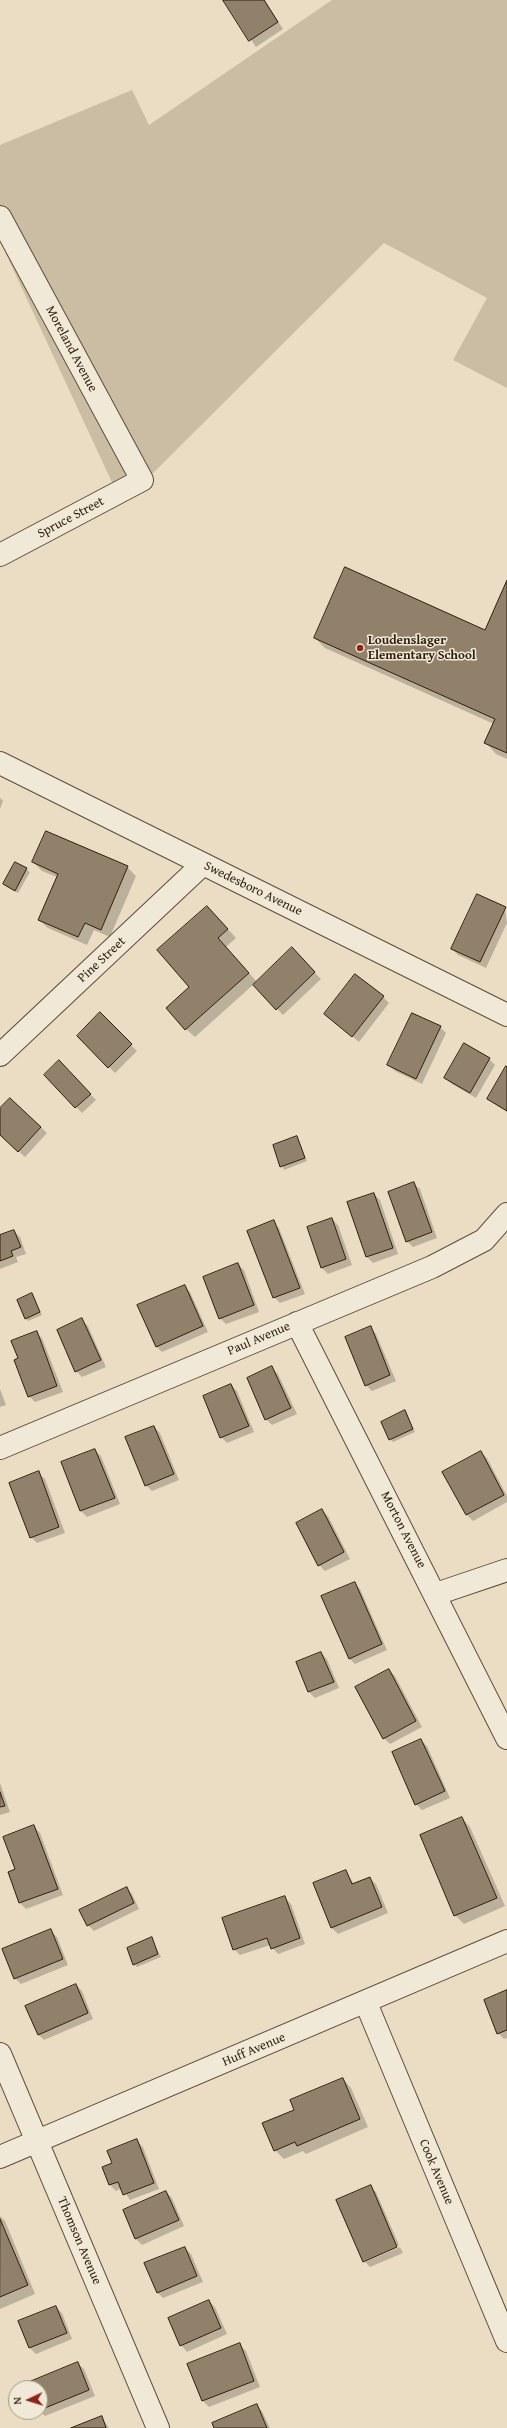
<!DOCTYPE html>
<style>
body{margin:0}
#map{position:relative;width:507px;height:2428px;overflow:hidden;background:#eaddc3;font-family:"Gentium Book Plus",serif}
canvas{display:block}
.north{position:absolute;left:8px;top:2380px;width:40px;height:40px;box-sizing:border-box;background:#f1e9d8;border:1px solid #a49886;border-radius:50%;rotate:266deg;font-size:11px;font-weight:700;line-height:16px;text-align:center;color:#301e0b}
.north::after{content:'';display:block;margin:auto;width:14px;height:18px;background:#8f2418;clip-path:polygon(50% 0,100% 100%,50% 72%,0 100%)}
</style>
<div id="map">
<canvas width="507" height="2428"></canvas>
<div class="north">N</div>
</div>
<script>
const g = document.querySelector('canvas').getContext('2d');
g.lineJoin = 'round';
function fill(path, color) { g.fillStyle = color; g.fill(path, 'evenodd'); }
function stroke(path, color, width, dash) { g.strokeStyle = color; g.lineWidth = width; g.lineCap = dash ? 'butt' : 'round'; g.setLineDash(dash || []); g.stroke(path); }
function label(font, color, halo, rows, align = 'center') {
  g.font = font + ' "Gentium Book Plus",serif'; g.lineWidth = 3; g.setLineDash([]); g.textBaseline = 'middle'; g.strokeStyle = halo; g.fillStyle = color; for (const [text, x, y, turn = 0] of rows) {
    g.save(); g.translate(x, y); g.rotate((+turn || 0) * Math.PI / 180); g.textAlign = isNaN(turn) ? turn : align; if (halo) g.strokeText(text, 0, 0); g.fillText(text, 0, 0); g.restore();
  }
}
const green = new Path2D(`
 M332,0H507V388L453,360L487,298L384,243L122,504L0,241V145L132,90L149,125Z`);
const shadow = new Path2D(`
 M224,0H265L283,29L256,47Z
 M507,582V759L496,754L486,743L494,724L325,648L315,638L486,631Z
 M0,798L3,801L0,809Z
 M33,862L127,867L136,876L110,937L94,930L87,945L48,928L39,920L57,877L42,871Z
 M16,863L30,872L18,893L4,884Z
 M505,908L507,923L486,968L458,955L452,949Z
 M216,916L236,938L226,947L257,982L298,955L321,979L283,1015L254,984L195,1037L186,1029L191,987Z
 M383,997L389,1003L359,1042L325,1014Z
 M100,1014L137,1051L115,1073L78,1036Z
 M440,1027L446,1033L422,1084L395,1071L389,1065Z
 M489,1059L495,1065L476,1098L452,1084L446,1078Z
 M59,1062L96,1100L82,1113L45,1075Z
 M507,1068V1112L488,1099Z
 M0,1110L41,1127L47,1133L25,1157L0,1134Z
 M297,1137L307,1161L284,1170L274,1146Z
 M413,1183L420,1189L437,1238L413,1247L407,1241Z
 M374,1194L380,1200L398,1254L373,1263L367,1257Z
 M332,1219L338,1225L352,1265L328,1274L322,1268Z
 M273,1221L279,1228L305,1294L280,1303L274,1297Z
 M14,1231L20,1237L26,1254L16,1257L18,1262L0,1269V1236Z
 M238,1264L244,1270L259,1312L226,1324L220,1318Z
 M184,1286L190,1292L208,1332L162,1352L156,1346Z
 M32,1294L42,1315L28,1321L26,1318Z
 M82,1320L88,1326L106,1367L82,1377L76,1371Z
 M370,1327L376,1334L396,1381L372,1391L366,1385Z
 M36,1332L42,1338L63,1392L35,1402L29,1396Z
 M272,1368L278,1374L297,1414L272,1425L266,1419Z
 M231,1385L237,1391L254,1432L227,1443L221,1437Z
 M0,1389L6,1405L0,1407Z
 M405,1411L415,1432L393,1442L390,1439Z
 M154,1427L160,1433L179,1480L152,1491L146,1485Z
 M95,1450L101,1456L120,1504L87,1517L81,1511L62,1463Z
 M480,1452L487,1458L507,1496V1502L473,1521L467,1515Z
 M38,1473L45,1479L65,1533L37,1543L31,1537Z
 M322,1510L328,1516L350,1559L325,1571L319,1565Z
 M354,1583L360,1589L387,1650L355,1664L349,1658Z
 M321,1653L327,1659L339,1688L315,1698L309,1692L297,1663Z
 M389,1670L395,1676L422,1727L390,1744L384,1738Z
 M421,1740L427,1746L450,1798L422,1810L416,1804Z
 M0,1783L10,1812L0,1815Z
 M462,1818L470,1827L505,1906L464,1924L455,1915Z
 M34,1827L40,1833L63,1895L26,1909L20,1903L9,1873L17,1870Z
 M345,1871L354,1884L369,1878L376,1884L388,1913L338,1934L332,1928L314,1884Z
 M126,1888L132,1894L139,1909L94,1931L88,1925Z
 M285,1898L291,1904L305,1944L278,1954L270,1945L240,1955L234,1949Z
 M51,1931L57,1937L68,1965L21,1984L15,1978Z
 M151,1939L161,1957L137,1967L134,1964Z
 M76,1985L82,1991L93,2019L44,2040L38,2034Z
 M507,1991V2038L504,2039L498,2033Z
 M343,2079L351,2088L368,2127L306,2154L303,2151L284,2159L275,2150L264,2123L296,2110Z
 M137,2141L143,2147L159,2189L130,2200L122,2188L116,2191L110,2185L114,2164Z
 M370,2186L376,2192L399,2245L365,2260V2262L400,2247L403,2253L370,2267L364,2261Z
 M166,2192L172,2198L184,2226L142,2245L136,2239L124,2211Z
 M0,2216L5,2221L35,2294L0,2309Z
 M185,2248L191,2254L203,2282L163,2298L157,2292Z
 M209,2301L215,2307L227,2334L187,2352L181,2345Z
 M56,2307L62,2313L72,2339L36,2354L30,2348Z
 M240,2345L246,2351L260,2387L209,2407L203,2401Z
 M77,2363L84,2369L95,2396L45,2416L40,2411V2388H30Z
 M256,2405L262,2411L270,2428H215Z
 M102,2417L109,2428H74Z`);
const building = new Path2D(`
 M223,0H264L278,22L249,41Z
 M345,567L485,630L507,580V753L484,743L495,719L314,638Z
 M46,831L128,866L101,930L85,923L78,937L38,920L58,874L32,862Z
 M15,862L27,868L15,891L3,884Z
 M477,894L506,907L480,962L451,949Z
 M207,906L228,929L218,938L249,973L185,1030L166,1008L189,987L157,950Z
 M292,947L315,972L276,1010L253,985Z
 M355,974L384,996L352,1037L324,1014Z
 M100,1012L132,1044L108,1068L77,1036Z
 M412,1013L441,1026L416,1079L387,1065Z
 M464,1043L490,1058L470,1093L444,1078Z
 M59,1060L91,1094L75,1108L44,1075Z
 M506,1066L507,1067V1111L487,1099Z
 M10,1098L41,1127L18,1152L0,1135V1108Z
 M297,1136L305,1158L280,1167L273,1145Z
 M414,1182L432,1232L406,1242L388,1192Z
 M374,1193L393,1248L366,1257L347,1202Z
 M332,1218L346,1259L321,1268L307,1227Z
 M274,1220L300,1288L273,1298L247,1231Z
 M14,1230L21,1247L11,1251L13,1256L0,1261V1235Z
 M238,1263L254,1305L219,1319L203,1277Z
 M185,1285L203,1326L156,1347L137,1305Z
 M32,1293L40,1312L25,1319L17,1300Z
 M82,1318L101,1360L75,1372L57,1330Z
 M371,1326L390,1375L365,1386L345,1337Z
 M37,1331L57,1386L28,1397L14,1360L18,1358L11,1341Z
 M272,1366L291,1408L265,1420L247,1378Z
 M231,1384L249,1426L220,1438L203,1396Z
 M405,1410L413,1429L389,1440L381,1422Z
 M154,1426L174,1474L145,1486L125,1437Z
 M95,1449L115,1498L80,1511L61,1462Z
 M481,1451L504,1495L466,1515L442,1472Z
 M39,1471L59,1527L30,1538L9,1483Z
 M322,1509L344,1552L318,1566L296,1523Z
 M355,1582L382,1644L349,1659L321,1596Z
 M321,1652L334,1682L308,1692L296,1662Z
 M389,1669L416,1721L383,1739L355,1687Z
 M421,1739L445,1791L415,1805L392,1752Z
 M0,1792L5,1806L0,1807Z
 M462,1817L497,1898L454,1916L420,1835Z
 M34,1825L58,1889L19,1903L8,1872L15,1869L3,1837Z
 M346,1870L352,1884L370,1877L382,1907L331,1928L313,1883Z
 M127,1887L134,1903L87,1926L79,1910Z
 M285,1896L300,1938L271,1949L267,1938L233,1950L222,1918Z
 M51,1929L63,1959L14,1979L2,1949Z
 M152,1937L158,1954L133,1965L127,1948Z
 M76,1984L88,2013L38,2035L25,2006Z
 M507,1990V2030L497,2034L484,2000Z
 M343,2078L360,2119L297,2146L295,2142L274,2151L262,2123L294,2110L290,2100Z
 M137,2139L154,2183L123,2195L118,2182L109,2185L102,2167L112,2163L107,2151Z
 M371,2185L397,2247L363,2262L336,2200Z
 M166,2191L179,2220L135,2239L123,2210Z
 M0,2219L28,2285L0,2297Z
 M185,2247L197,2276L157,2293L144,2263Z
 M209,2300L221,2328L180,2346L168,2318Z
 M56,2306L67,2333L29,2348L18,2321Z
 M240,2343L254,2381L202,2401L187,2364Z
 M78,2362L89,2390L40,2410V2388H29L27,2383Z
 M257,2404L267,2428H214L212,2423Z
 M102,2416L106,2428H71Z`);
const minor = new Path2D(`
 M0,217L142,480L0,555
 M0,763L507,1015
 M0,1055L203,864
 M297,1323L507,1738
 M0,1448L432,1267L484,1240L507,1214
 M436,1594L507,1570
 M366,2003L507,2341
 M0,2054L158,2428
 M0,2157L507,1941`);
const markers = [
 [360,648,4,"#8f2418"]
];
const streetNames = [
 ["Moreland Avenue",71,349,62],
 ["Spruce Street",71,518,-28],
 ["Swedesboro Avenue",253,889,26],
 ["Pine Street",102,960,-43],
 ["Paul Avenue",259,1339,-23],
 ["Morton Avenue",403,1530,63],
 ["Huff Avenue",254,2050,-23],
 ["Cook Avenue",436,2172,67],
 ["Thomson Avenue",79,2241,67]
];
const poiNames = [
 ["Loudenslager",368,641],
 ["Elementary School",368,656]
];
fill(green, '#cabda4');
fill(shadow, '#0003');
fill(building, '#91816b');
stroke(building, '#301e0b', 1);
stroke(minor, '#5e4e39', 24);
stroke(minor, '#f1e9d8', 22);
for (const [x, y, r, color] of markers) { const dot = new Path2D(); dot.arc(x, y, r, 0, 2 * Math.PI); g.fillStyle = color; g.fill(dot); stroke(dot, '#f1e9d8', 1.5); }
label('13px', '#301e0b', '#f1e9d8', streetNames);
label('bold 13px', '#301e0b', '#f1e9d8', poiNames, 'left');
</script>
